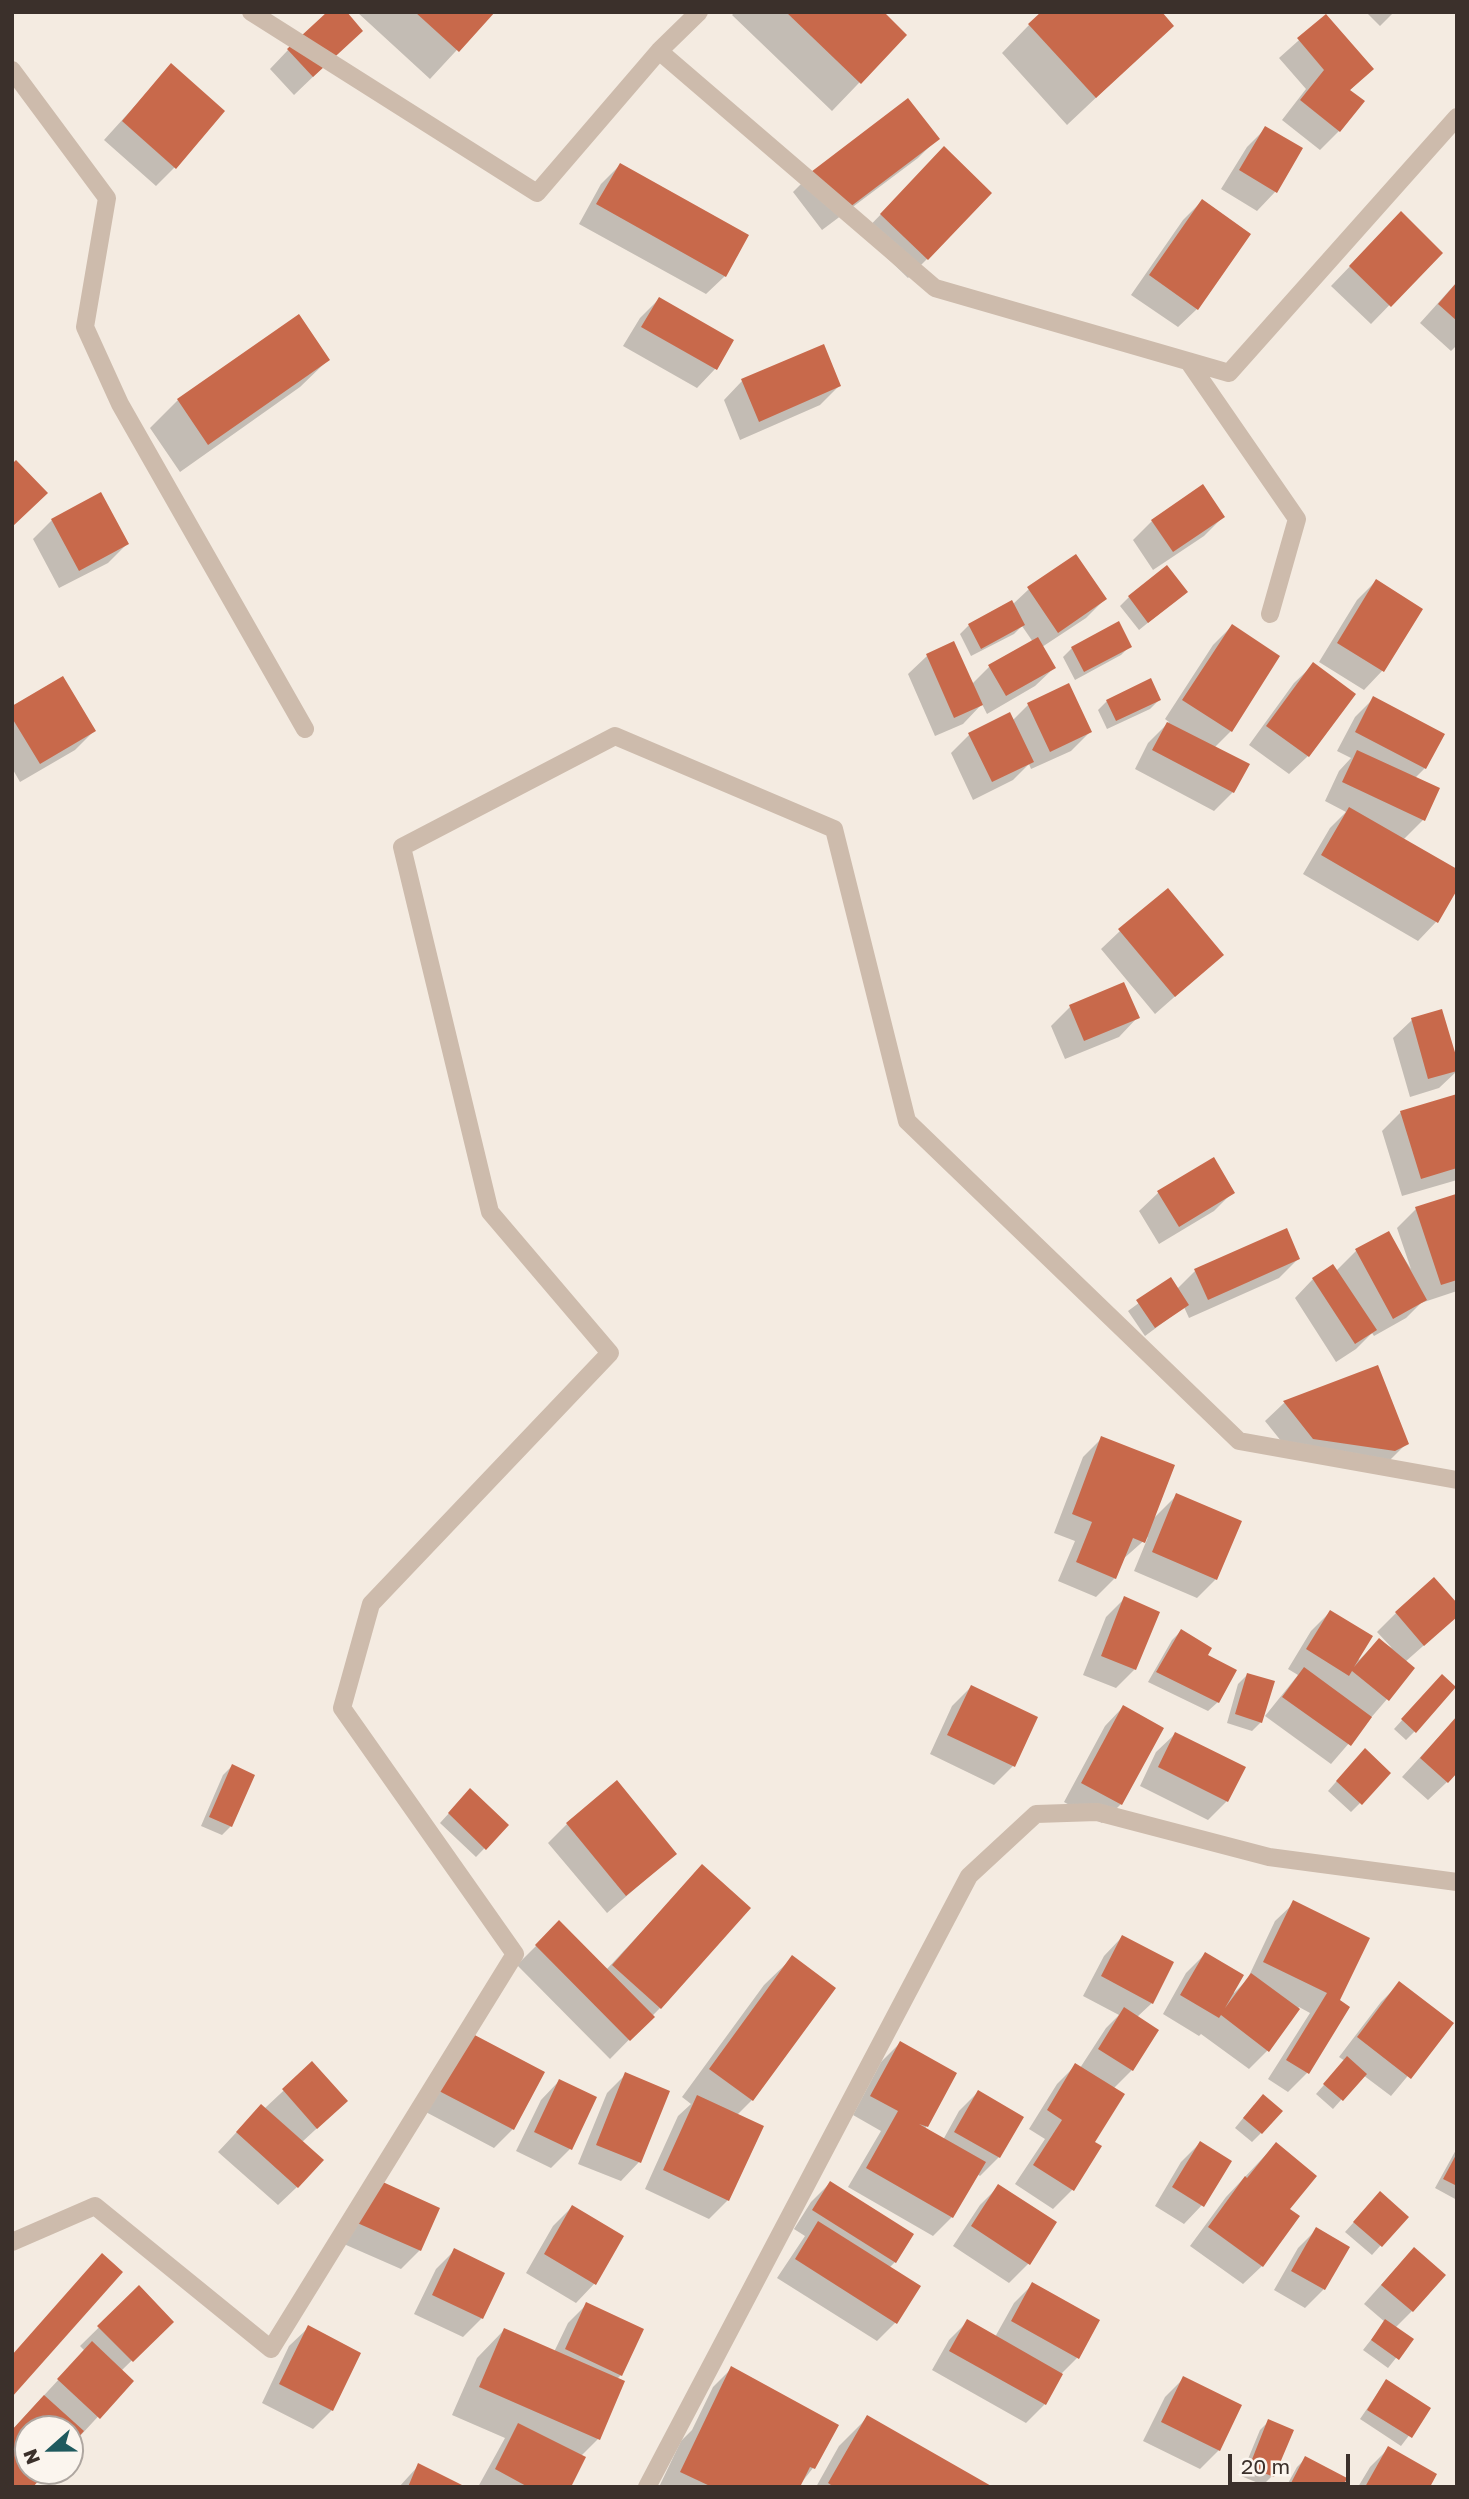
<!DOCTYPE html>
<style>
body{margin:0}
#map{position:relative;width:1469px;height:2499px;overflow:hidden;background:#f4ebe1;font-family:"Golos Text",sans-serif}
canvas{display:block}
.frame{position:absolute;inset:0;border:14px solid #3b302b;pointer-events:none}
.north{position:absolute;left:14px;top:2415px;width:70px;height:70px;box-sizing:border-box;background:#fbf5ee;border:2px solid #aea6a0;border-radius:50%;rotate:249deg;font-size:19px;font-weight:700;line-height:28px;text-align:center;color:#3b302b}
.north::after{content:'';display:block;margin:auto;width:24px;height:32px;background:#1f5a5e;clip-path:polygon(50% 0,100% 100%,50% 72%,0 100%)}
.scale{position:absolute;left:1228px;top:2454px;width:122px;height:32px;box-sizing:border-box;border:4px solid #3b302b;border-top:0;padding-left:9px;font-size:21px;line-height:24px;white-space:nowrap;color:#3b302b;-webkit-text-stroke:5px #fbf5ee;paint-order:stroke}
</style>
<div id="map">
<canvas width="1469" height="2499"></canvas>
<div class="frame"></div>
<div class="north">N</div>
<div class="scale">20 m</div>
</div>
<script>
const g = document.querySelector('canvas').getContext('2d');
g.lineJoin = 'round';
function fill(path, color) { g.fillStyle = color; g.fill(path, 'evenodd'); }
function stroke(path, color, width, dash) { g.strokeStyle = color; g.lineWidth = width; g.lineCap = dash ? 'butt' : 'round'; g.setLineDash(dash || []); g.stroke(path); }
const shadow = new Path2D(`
 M357,12H492L430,79Z
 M735,12H882L905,35L832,111L732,15Z
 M1366,12H1394L1380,26Z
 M1326,16L1372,69L1349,91L1339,131L1320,150L1282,120L1306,89L1279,58Z
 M1029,25L1172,26L1067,125L1002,53Z
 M342,49L294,95L270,69L288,50Z
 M171,66L175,167L156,186L104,140Z
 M1266,128L1275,192L1257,211L1221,189L1247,147Z
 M937,139L918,158L822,230L793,192L812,173Z
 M620,165L725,276L706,294L579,224L601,184Z
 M926,167L927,259L908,278L862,234Z
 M1202,201L1197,309L1178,327L1131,295L1183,220Z
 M1382,233L1440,253L1371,324L1331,286Z
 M1457,282V345L1451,351L1420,323Z
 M659,299L731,341L715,369L697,388L623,346L640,318Z
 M298,316L328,360L300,387L180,472L150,428L178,400Z
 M742,381L839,386L820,405L740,440L724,400Z
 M1223,517L1204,536L1153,570L1133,540L1152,521Z
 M52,520L127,544L108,563L59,588L33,539Z
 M1376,581L1382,671L1364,690L1319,662L1357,600Z
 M1029,589L1105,599L1086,618L1042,647L1054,668L1035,686L987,714L982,704L963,724L935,736L908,674L927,656L972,684L990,666L1033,642L1022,626L1014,634L971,656L960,634L969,625L1012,605Z
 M1186,592L1139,630L1120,606L1129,597Z
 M1232,626L1231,731L1214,748L1233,792L1214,811L1135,769L1148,743L1169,722L1165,719L1213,645Z
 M1130,646L1121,655L1075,680L1063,657L1072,648Z
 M1313,665L1308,756L1289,774L1249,745L1294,683Z
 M1374,698L1425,768L1415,778L1423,820L1403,840L1436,922L1418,941L1303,874L1330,828L1346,812L1325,801L1339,771L1351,758L1337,751L1355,717Z
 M1159,700L1150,709L1107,729L1098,710L1107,701Z
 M1028,705L1090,732L1071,751L1031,769L1029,764L1013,780L973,800L951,753L970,734L1012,721Z
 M12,708L94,731L75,750L20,782L12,768Z
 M1120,931L1222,955L1155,1014L1101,949Z
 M1123,985L1137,1018L1119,1037L1065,1059L1051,1026L1070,1007Z
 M1412,1020L1457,1071L1439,1088L1410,1097L1393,1038Z
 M1457,1096V1180L1402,1196L1382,1131L1401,1112Z
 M1213,1160L1233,1192L1214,1211L1159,1244L1139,1211L1158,1193Z
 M1457,1194V1291L1421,1303L1406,1318L1374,1336L1372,1333L1356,1349L1336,1362L1295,1298L1313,1279L1336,1271L1356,1251L1388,1233L1411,1269L1397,1228L1416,1209Z
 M1298,1259L1279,1278L1189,1318L1184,1307L1145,1336L1128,1311L1170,1280L1177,1289L1195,1271Z
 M1377,1367L1407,1443L1388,1462L1294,1457L1265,1421L1284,1403Z
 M1102,1438L1152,1520L1177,1495L1240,1522L1216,1579L1197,1598L1134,1571L1148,1537L1122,1560L1115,1578L1096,1597L1058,1581L1075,1541L1054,1533L1083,1457Z
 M1125,1598L1158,1612L1135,1669L1116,1688L1083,1675L1106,1617Z
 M1330,1612L1359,1660L1379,1640L1392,1648L1377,1632L1396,1613L1457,1616L1405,1662L1413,1669L1331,1764L1265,1716L1298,1675L1288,1669L1311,1631Z
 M1181,1631L1206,1656L1218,1702L1208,1711L1148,1682L1172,1640Z
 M1247,1675L1261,1722L1252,1731L1227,1723L1238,1684Z
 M1433,1686L1415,1731L1406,1740L1394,1729Z
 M971,1687L1013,1766L994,1785L930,1754L952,1706Z
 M1123,1707L1121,1804L1102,1823L1064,1802L1105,1726Z
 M1457,1717L1447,1782L1428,1800L1402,1777Z
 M1175,1734L1227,1801L1208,1820L1140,1786L1156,1752Z
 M1356,1759L1360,1803L1351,1812L1328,1791Z
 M232,1766L231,1826L222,1835L201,1826L223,1775Z
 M461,1800L507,1825L476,1857L440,1823Z
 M567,1824L675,1854L607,1913L548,1843Z
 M702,1867L660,2008L610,2059L517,1965L559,1923L606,1970Z
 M1294,1903L1337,2001L1348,2008L1307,2073L1288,2092L1268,2079L1310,2013L1299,2007L1268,2050L1249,2069L1201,2034L1199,2036L1163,2014L1186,1973L1205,1954L1234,1993L1247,1980L1275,1921Z
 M1122,1937L1152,2003L1137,2017L1132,2070L1113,2089L1093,2142L1100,2147L1072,2190L1053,2209L1015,2184L1045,2139L1029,2129L1057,2084L1076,2065L1080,2068L1106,2028L1119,2015L1083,1996L1104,1956Z
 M792,1958L752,2100L736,2116L728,2200L709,2219L645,2189L678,2116L691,2104L682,2097L764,1985Z
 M1400,1983L1451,2024L1391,2096L1363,2075L1333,2109L1316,2094L1345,2061L1339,2057L1381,2002Z
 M469,2035L513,2129L494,2148L422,2110Z
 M900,2043L955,2073L925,2129L943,2140L959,2111L978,2092L999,2157L980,2176L977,2174L952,2217L933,2236L848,2187L881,2131L853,2115L881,2062Z
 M312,2064L327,2119L302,2142L297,2187L278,2205L218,2152L261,2106L264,2109Z
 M626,2074L639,2162L621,2181L578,2164L607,2093Z
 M559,2081L570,2149L551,2168L516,2151L541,2100Z
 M1254,2105L1261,2133L1252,2142L1235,2128Z
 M1200,2143L1202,2205L1184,2224L1155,2206L1181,2162Z
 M1276,2144L1288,2209L1262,2266L1243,2284L1190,2246L1226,2197Z
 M1457,2148V2200L1435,2188Z
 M830,2183L895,2262L889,2268L896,2322L877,2341L777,2278L805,2236L794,2229L811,2202Z
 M999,2186L1055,2223L1028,2264L1009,2283L953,2246L980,2205Z
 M356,2199L438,2209L420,2250L401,2269L337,2241Z
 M1371,2203L1406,2217L1372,2255L1345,2232Z
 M572,2207L622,2237L594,2284L576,2303L526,2273L553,2226Z
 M1317,2229L1348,2248L1324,2289L1305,2308L1274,2290L1298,2248Z
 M455,2250L482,2318L463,2337L414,2314L436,2269Z
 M1396,2268L1412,2311L1395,2328L1411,2339L1388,2368L1363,2350L1385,2322L1364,2304Z
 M1033,2284L1077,2358L1062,2373L1045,2404L1026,2423L932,2370L949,2340L967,2322L995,2337L1014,2303Z
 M139,2288L172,2321L121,2371L131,2381L80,2436L78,2435L70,2443V2429H28V2471H45L30,2487L12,2430L85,2351L80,2346Z
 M587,2304L621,2375L617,2379L598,2439L581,2456L569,2487H478L505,2438L452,2415L477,2358L504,2330L554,2352L568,2323Z
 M308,2328L332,2410L313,2429L262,2403L289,2346Z
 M732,2368L813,2468L798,2487H659L681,2441L692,2430L713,2387Z
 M1184,2378L1219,2450L1200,2469L1143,2441L1165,2397Z
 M1386,2381L1429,2409L1401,2446L1360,2419Z
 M867,2418L989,2487H816L839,2446Z
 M1269,2421L1272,2476L1263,2485L1241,2476L1260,2430Z
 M1389,2448L1428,2487H1358L1370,2467Z
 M1306,2458L1341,2487H1286L1297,2467Z
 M419,2465L462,2487H399Z`);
const building = new Path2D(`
 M327,12H347L363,31L313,77L287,49Z
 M415,12H495L459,52Z
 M786,12H884L907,35L861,84Z
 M1041,12H1162L1174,26L1096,98L1028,24Z
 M1326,14L1374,69L1350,90L1365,101L1340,132L1300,100L1324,70L1297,38Z
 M171,63L225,111L176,169L122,121Z
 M908,98L940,139L842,213L811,172Z
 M1265,126L1303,148L1277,193L1239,170Z
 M944,146L992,193L928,260L880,214Z
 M620,163L749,235L726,277L596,204Z
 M1202,199L1251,234L1198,310L1149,275Z
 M1401,211L1443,253L1391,307L1349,266Z
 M1457,282V321L1438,304Z
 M659,297L734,340L717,370L641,327Z
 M299,314L330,360L208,445L177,399Z
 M824,344L841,386L759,422L741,379Z
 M16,460L48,493L12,527V464Z
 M1203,484L1225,517L1173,552L1151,520Z
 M101,492L129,544L79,571L51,519Z
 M1076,554L1107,599L1058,633L1027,587Z
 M1167,565L1188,592L1148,623L1128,596Z
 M1376,579L1423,609L1384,672L1337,643Z
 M1012,600L1025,625L981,649L968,624Z
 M1119,621L1132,647L1084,672L1071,647Z
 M1232,624L1280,656L1232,732L1182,700Z
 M1038,637L1056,668L1006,696L988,665Z
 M954,641L983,705L954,718L926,654Z
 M1313,662L1356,694L1309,757L1266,726Z
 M63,676L96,731L40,764L12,718V706Z
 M1151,678L1161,700L1116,721L1106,700Z
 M1069,683L1092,732L1050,752L1027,703Z
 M1373,696L1445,734L1426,769L1355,732Z
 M1010,712L1034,762L992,782L968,733Z
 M1167,722L1250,764L1234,793L1152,750Z
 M1357,750L1440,788L1425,821L1342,782Z
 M1349,807L1457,869V890L1438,923L1321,855Z
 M1168,888L1224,955L1175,997L1118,929Z
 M1124,982L1140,1018L1084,1041L1069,1005Z
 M1442,1009L1457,1059V1071L1428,1079L1411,1018Z
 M1457,1094V1168L1421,1179L1400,1111Z
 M1214,1157L1235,1193L1179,1227L1157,1191Z
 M1456,1194L1457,1280L1441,1285L1415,1207Z
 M1287,1228L1300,1259L1208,1300L1194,1269Z
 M1389,1231L1427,1300L1393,1319L1355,1249Z
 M1333,1264L1377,1330L1355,1344L1312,1278Z
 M1171,1277L1189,1305L1155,1328L1136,1300Z
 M1378,1365L1409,1444L1395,1451L1313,1439L1283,1401Z
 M1101,1436L1175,1465L1145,1543L1133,1538L1116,1579L1076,1562L1092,1522L1072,1514Z
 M1176,1493L1242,1521L1217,1580L1152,1552Z
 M1434,1577L1457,1603V1617L1424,1646L1395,1612Z
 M1124,1596L1160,1612L1136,1670L1101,1656Z
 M1330,1610L1373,1636L1354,1667L1379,1638L1415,1668L1389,1701L1352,1671L1349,1676L1306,1649Z
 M1181,1629L1212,1648L1208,1655L1237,1670L1219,1703L1156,1672Z
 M1304,1667L1372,1717L1351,1746L1282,1697Z
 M1247,1673L1275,1681L1262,1723L1235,1714Z
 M1442,1674L1456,1687L1416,1733L1401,1719Z
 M971,1685L1038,1717L1015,1767L947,1735Z
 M1123,1705L1164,1728L1122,1805L1081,1783Z
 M1457,1716V1773L1448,1783L1420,1758Z
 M1175,1732L1246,1767L1228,1802L1158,1767Z
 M1365,1748L1391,1773L1362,1805L1336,1781Z
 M232,1764L255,1775L232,1827L209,1817Z
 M617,1780L677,1854L626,1896L566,1823Z
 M470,1788L509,1825L486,1850L448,1813Z
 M702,1864L751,1908L661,2009L612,1965Z
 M1293,1900L1370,1938L1340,2000L1350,2007L1309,2074L1286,2060L1327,1993L1263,1962Z
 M559,1920L655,2017L630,2041L535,1945Z
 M1122,1935L1174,1962L1153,2004L1101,1976Z
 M1205,1952L1244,1975L1225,2008L1251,1973L1300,2009L1269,2052L1221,2015L1219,2018L1180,1995Z
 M792,1955L836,1988L753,2101L709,2069Z
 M1399,1981L1454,2023L1411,2079L1357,2037Z
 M1124,2007L1159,2030L1133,2071L1098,2049Z
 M469,2032L545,2072L514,2130L439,2091Z
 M900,2041L957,2073L928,2127L919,2124L986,2162L953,2218L866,2168L898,2111L870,2096Z
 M1347,2056L1367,2074L1343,2101L1323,2084Z
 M312,2061L348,2101L317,2129L282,2089Z
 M1075,2063L1125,2094L1095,2142L1102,2146L1074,2191L1033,2165L1062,2120L1047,2110Z
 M625,2072L670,2091L641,2163L596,2145Z
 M559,2079L597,2097L572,2150L534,2132Z
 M978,2090L1024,2117L1000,2158L954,2132Z
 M1263,2094L1283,2111L1262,2134L1243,2118Z
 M697,2095L764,2126L729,2201L663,2170Z
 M261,2104L324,2160L298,2188L236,2132Z
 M1200,2141L1232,2161L1204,2207L1172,2187Z
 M1276,2142L1317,2176L1290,2209L1300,2216L1263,2267L1208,2227L1245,2176L1247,2178Z
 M1457,2153V2186L1443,2179Z
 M374,2178L440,2208L421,2251L355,2222Z
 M830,2181L914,2234L896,2263L812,2210Z
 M998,2184L1057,2222L1030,2265L971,2226Z
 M1380,2191L1409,2217L1382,2247L1353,2222Z
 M572,2205L624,2236L596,2285L544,2254Z
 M818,2221L921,2286L897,2324L795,2259Z
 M1316,2227L1350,2247L1325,2290L1291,2271Z
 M1414,2247L1446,2275L1413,2312L1381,2285Z
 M454,2248L505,2273L483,2319L432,2295Z
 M102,2253L123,2272L12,2397V2355Z
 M1032,2282L1100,2320L1079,2359L1011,2321Z
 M139,2285L174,2322L133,2362L97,2326Z
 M586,2302L644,2329L622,2376L565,2349Z
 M967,2319L1063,2374L1046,2405L949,2351Z
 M1385,2319L1414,2339L1399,2360L1371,2340Z
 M308,2325L361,2353L333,2411L279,2384Z
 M504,2328L625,2381L600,2440L479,2387Z
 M92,2341L134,2381L100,2419L57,2379Z
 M731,2366L839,2425L815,2469L810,2467L800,2487H712L680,2472Z
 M1183,2376L1242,2405L1220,2451L1161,2422Z
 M1386,2379L1431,2408L1412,2438L1367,2410Z
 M44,2395L84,2431L70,2446V2429H28V2471H47L33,2487H12V2430Z
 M867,2415L993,2487H834L828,2483Z
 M1268,2419L1294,2430L1274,2477L1249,2467Z
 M518,2423L586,2457L571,2487H528L495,2469Z
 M1388,2446L1437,2474L1430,2487H1365Z
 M1305,2456L1347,2478L1343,2487L1290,2485Z
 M418,2463L466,2487H408Z`);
const minor = new Path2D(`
 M251,12L537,193L659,51
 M699,12L659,51L935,288L1229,373L1457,117
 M12,70L107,198L85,327L120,404L305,729
 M1188,361L1297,519L1270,614
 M12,2242L95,2206L271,2349L515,1954L342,1708L371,1604L610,1353L490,1212L402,847L615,736L834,829L907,1121L1239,1441L1457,1480
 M647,2487L969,1876L1036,1814L1097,1812L1269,1857L1457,1882`);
fill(shadow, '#0003');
fill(building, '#c8694b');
stroke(minor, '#cdbbac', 18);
</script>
